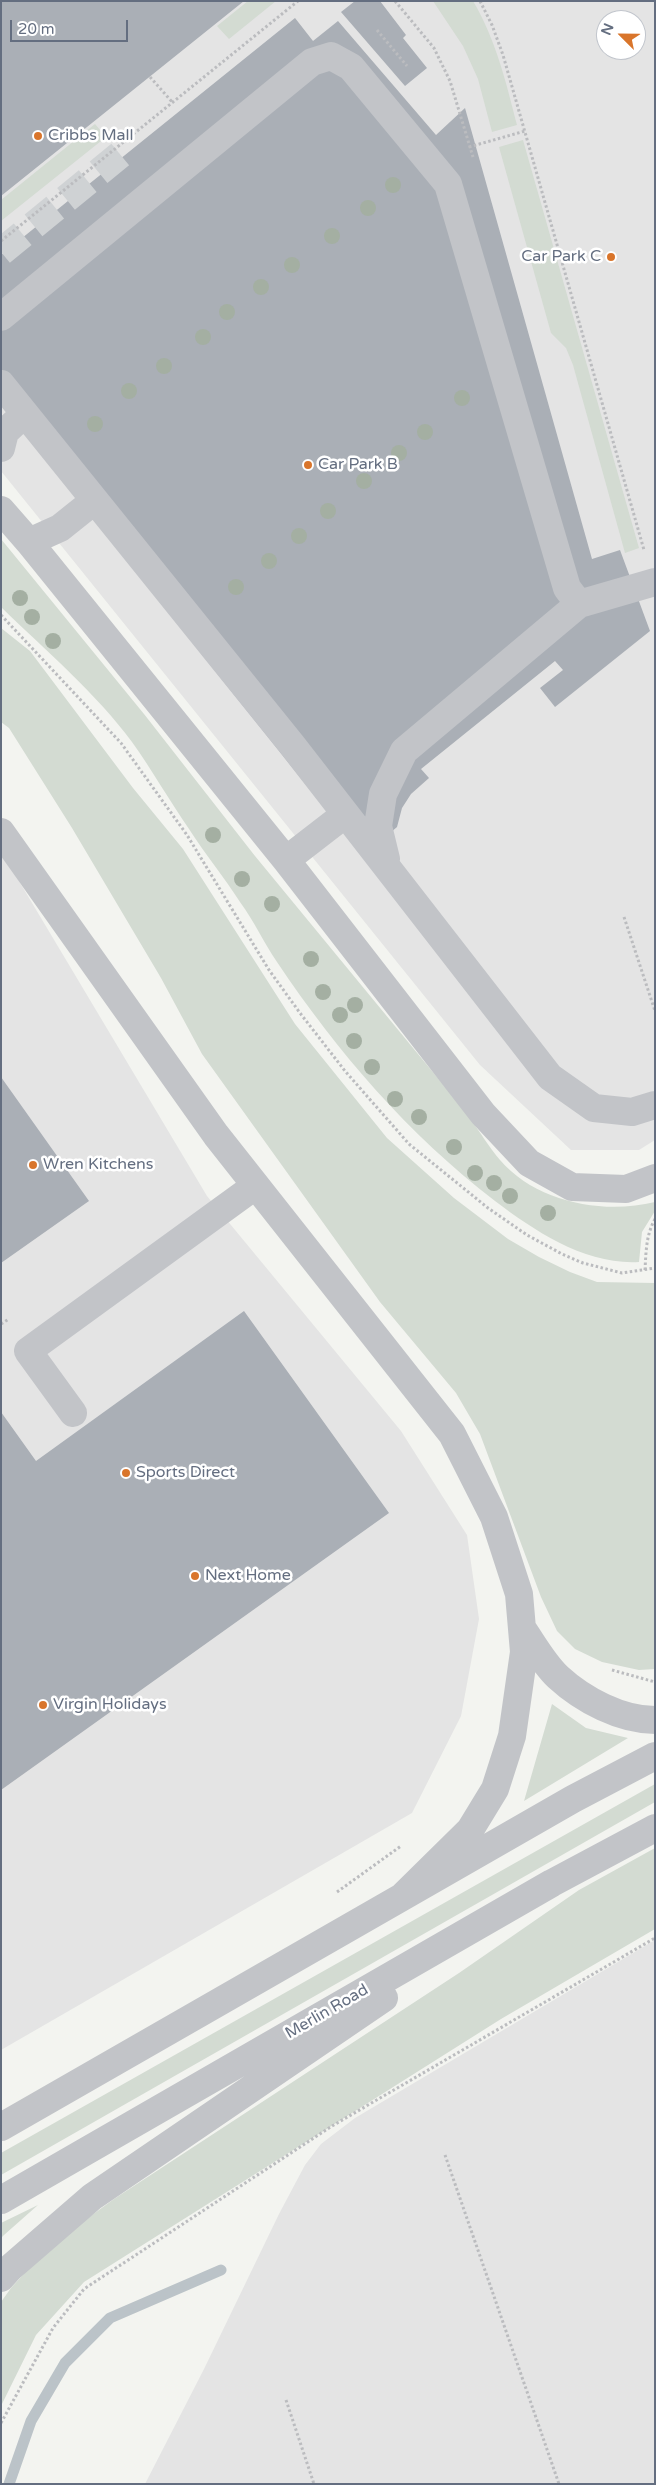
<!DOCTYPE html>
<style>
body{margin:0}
#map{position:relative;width:656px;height:2485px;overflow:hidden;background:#f3f4f0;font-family:"Varela Round",sans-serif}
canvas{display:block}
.frame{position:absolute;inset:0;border:2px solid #646e80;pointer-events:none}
.north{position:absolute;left:596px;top:10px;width:50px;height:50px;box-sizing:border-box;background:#fff;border:1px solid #c1c5cc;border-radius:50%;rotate:293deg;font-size:14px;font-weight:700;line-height:20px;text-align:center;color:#646e80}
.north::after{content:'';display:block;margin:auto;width:18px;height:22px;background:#d9752b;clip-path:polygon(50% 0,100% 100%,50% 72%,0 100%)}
.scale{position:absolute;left:10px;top:20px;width:118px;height:22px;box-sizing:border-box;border:2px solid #646e80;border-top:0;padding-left:6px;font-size:15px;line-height:18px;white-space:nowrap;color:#646e80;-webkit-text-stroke:4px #fff;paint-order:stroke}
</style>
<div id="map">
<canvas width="656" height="2485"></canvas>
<div class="frame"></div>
<div class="north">N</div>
<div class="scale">20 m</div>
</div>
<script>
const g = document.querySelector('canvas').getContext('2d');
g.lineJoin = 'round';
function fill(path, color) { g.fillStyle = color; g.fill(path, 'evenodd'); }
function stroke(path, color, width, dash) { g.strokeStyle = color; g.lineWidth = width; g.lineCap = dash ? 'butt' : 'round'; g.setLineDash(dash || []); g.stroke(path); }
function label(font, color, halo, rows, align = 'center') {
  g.font = font + ' "Varela Round",sans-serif'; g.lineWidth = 5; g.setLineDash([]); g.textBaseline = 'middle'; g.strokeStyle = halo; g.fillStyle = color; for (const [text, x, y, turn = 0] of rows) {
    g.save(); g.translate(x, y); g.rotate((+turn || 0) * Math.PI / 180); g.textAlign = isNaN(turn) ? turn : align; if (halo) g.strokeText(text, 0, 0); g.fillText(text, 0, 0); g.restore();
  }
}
const built = new Path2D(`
 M1,1H655V1140L639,1150H571L480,1065L1,471ZM606,20H636V50H606Z
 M1,851L207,1196L401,1431L467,1535L479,1619L461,1716L412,1813L1,2050Z
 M655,1940V2484H145L204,2369L279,2214L305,2165L321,2144L355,2118Z`);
const green = new Path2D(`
 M248,1H276L229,39L217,26Z
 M433,1H473C496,40 506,82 517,125L492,132L478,79L463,46Z
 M95,124L106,137L1,221V200Z
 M523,140L639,548L625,553L573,365L566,348L551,333L499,147Z
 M1,539L144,714L255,856L469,1116C479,1131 489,1147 500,1160C536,1202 603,1215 655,1202V1211L642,1232L639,1262C586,1265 536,1232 495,1201C408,1134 338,1053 277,962C264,943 254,921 240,902C224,877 205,854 189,829C169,800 152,770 132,742C97,694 44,649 1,607Z
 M1,628L30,651L133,788L183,849L295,1024L387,1138L454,1198L508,1239L539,1257L570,1272L597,1282L655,1283V1669L639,1670L602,1662L575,1649L557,1631L541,1597L480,1434L456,1393L380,1302L202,1054L161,978L72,828L9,728L1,722Z
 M552,1704L586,1728L628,1738L524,1801Z
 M655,1784V1802L1,2175V2153Z
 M655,1848V1929L501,2019L84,2282L36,2335L1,2406V2302L11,2288L48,2247L114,2199L459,1973L579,1890Z
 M38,2205L4,2235L1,2238V2223Z`);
const stream = new Path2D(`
 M9,2484L31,2421L65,2363L110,2318L221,2270`);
const building = new Path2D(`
 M1,1H244L1,196Z
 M355,1H380L406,35L403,38L427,68L405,86L341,12Z
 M295,18L313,41L338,21L436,135L465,108L592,559L620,550L650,631L555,707L540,688L563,670L555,661L421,769L429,778L411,794L402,808L397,827L363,856L1,403V255Z
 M1,1077L89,1201L1,1263Z
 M244,1311L389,1513L1,1790V1412L36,1461Z`);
const minorTunnel = new Path2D(`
 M1,252L127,149`);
const path = new Path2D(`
 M395,1L434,48L450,81L473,157
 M480,1L492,25L503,55L644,550
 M377,30L407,66
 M150,77L173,103
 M469,147L525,131
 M1,241L298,1
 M1,615L121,743L187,835L269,970L300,1013L345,1071L409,1144L488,1208L527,1235L562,1254L583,1263L622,1273L655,1268
 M624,917L655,1011
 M645,1270C646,1252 646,1235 655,1219
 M1,1324L9,1319
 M612,1670L655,1682
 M337,1892L401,1846
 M445,2155L559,2484
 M286,2400L314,2484
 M1,2423L53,2328L84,2289L332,2126L655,1938`);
const minor = new Path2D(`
 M1,317L312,62L331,56L351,67L448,184L567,588L579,604
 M1,384L292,745L550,1077L594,1108L632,1112L655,1105
 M1,448L5,432L20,418
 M1,510L29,542L286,860L483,1114L529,1163L572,1187L626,1189L655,1178
 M29,542L60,528L90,504
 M1,832L216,1135L452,1434L494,1517L519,1594L524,1652L512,1736L495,1789L470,1830L404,1895
 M386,859L378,826L383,794L404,751L579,604L655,582
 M286,860L339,819
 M73,1413L28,1351L255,1186
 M522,1628C533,1644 544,1664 558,1677C583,1700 621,1720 655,1720
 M1,2127L573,1799L655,1756
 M1,2200L552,1883L655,1828
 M1,2278L10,2268L92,2197L384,1998`);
const trees = [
 [393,185],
 [368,208],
 [332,236],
 [292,265],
 [261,287],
 [227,312],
 [203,337],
 [164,366],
 [129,391],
 [462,398],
 [95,424],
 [425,432],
 [399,453],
 [364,481],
 [328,511],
 [299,536],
 [269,561],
 [236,587],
 [20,598],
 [32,617],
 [53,641],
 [213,835],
 [242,879],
 [272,904],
 [311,959],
 [323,992],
 [355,1005],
 [340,1015],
 [354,1041],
 [372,1067],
 [395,1099],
 [419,1117],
 [454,1147],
 [475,1173],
 [494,1183],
 [510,1196],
 [548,1213]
];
const markers = [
 [38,136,5,"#d9752b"],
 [611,257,5,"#d9752b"],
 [308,465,5,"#d9752b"],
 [33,1165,5,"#d9752b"],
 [126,1473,5,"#d9752b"],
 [195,1576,5,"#d9752b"],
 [43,1705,5,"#d9752b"]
];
const poiNames = [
 ["Cribbs Mall",48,136],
 ["Car Park C",601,257,"right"],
 ["Car Park B",318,465],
 ["Wren Kitchens",43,1165],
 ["Sports Direct",136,1473],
 ["Next Home",205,1576],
 ["Virgin Holidays",53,1705]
];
const streetNames = [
 ["Merlin Road",327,2012,-30]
];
fill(built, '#e4e4e4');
fill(green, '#d3dbd2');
stroke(stream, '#bbc3c8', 11);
fill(building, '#aaafb6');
stroke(minorTunnel, '#cfd2d4', 28, [28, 14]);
stroke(path, '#bbbcbf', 3, [2.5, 2.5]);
stroke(minor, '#c2c4c8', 28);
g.fillStyle = '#a4afa2';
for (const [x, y] of trees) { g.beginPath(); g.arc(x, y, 8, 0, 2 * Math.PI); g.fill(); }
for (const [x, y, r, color] of markers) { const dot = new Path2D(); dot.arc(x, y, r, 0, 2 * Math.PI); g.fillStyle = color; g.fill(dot); stroke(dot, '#fff', 2); }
label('16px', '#646e80', '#fff', poiNames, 'left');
label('16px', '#646e80', '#fff', streetNames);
</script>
